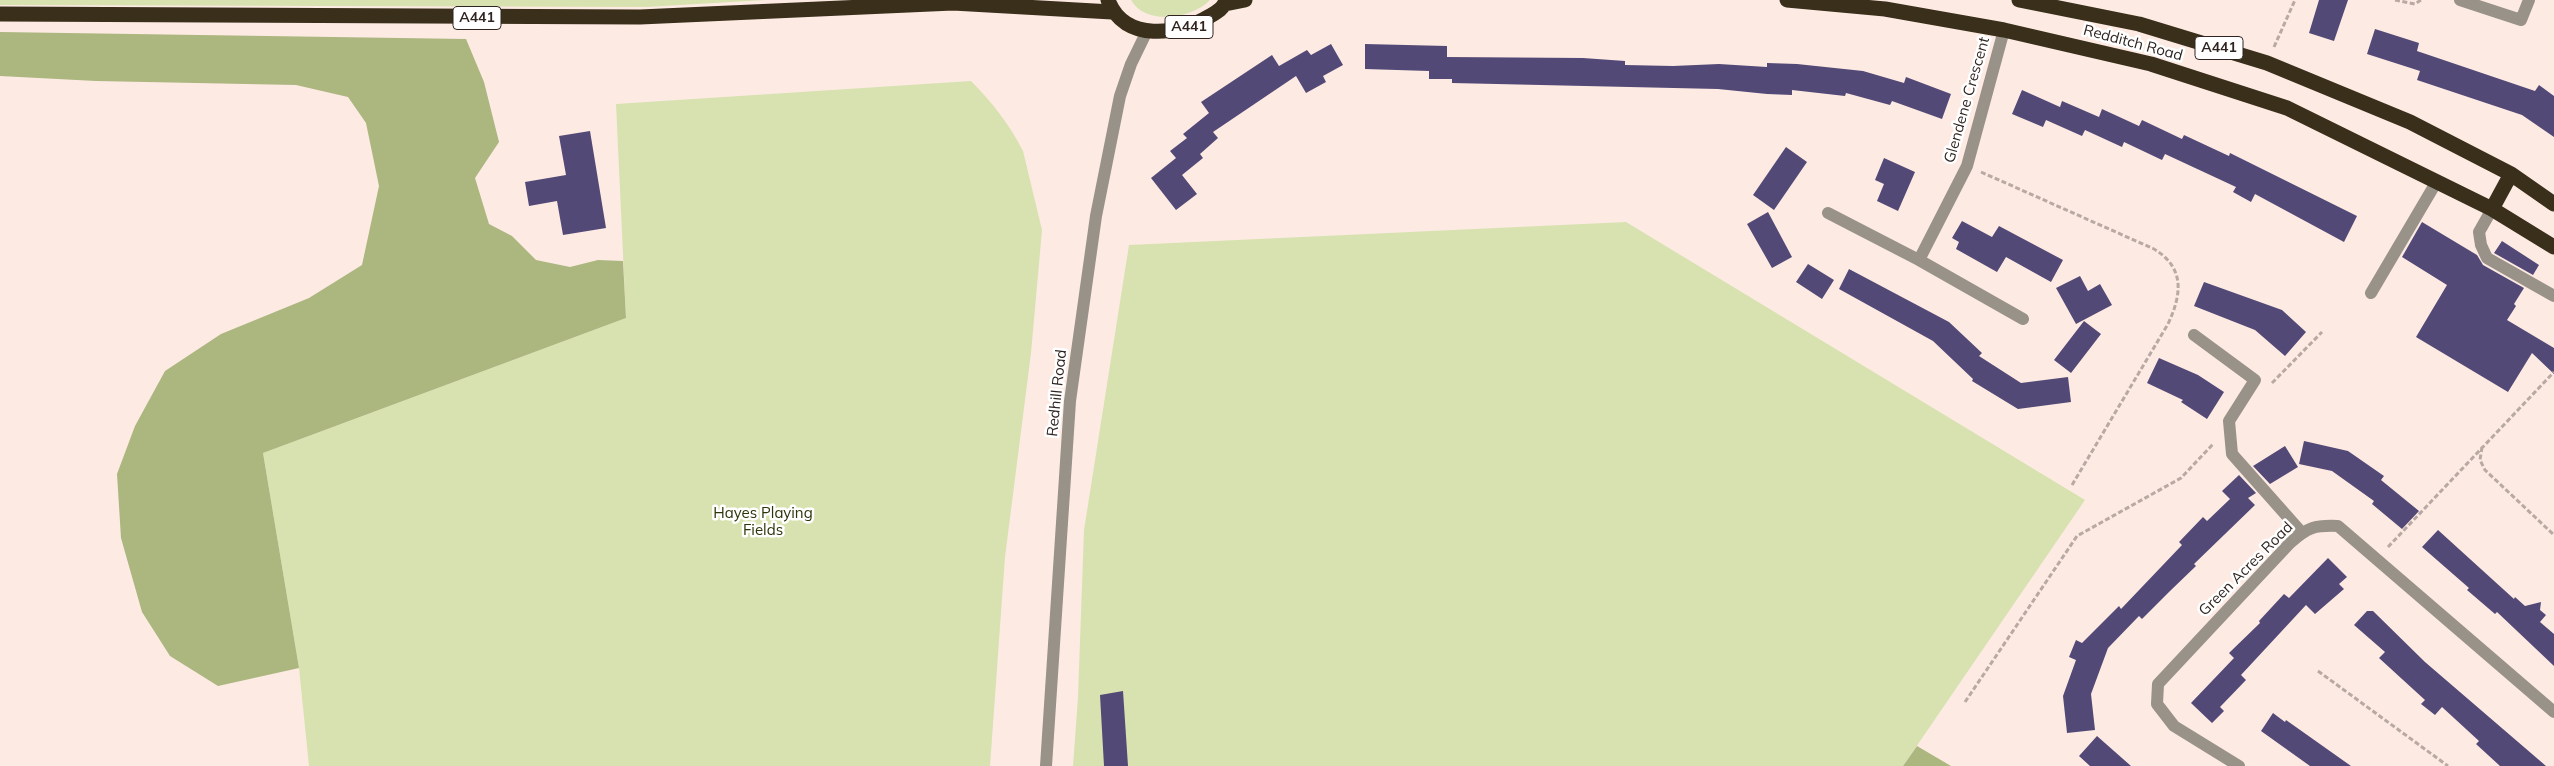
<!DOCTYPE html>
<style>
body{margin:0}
canvas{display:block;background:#fceae3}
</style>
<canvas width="2554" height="766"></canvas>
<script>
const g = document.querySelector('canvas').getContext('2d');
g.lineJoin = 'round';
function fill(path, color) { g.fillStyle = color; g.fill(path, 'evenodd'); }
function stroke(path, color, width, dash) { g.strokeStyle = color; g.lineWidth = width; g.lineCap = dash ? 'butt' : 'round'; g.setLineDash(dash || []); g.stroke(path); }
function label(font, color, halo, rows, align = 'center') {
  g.font = font + ' Mulish,sans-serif'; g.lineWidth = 5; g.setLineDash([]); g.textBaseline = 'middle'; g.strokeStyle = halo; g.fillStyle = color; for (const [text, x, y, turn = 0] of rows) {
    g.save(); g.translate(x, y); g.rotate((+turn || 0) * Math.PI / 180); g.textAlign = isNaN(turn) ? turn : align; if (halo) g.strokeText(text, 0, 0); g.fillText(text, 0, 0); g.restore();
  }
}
const green = new Path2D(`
 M0,0H766L646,7L0,5Z
 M1131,0H1210C1192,19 1146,26 1131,0Z
 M971,81C992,102 1010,125 1023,151L1042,230L1031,353L1005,557L990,766H309L299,668L263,453L626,318L616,104Z
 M1626,222L2085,500L1903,766H1073L1078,697L1084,530L1129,245Z`);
const forest = new Path2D(`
 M0,32L466,39L484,82L499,142L475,178L489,224L512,236L536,260L570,267L598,260L623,261L626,318L263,453L299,668L218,686L170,656L142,612L121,538L117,474L135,426L165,371L221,334L309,298L362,265L379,186L366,123L348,97L296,85L96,81L0,76Z
 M1917,746L1951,766H1952H1903Z`);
const building = new Path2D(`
 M2319,0H2348L2334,41L2309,33Z
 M2375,29L2419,43L2417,51L2535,91L2539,85L2554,96V137L2522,115L2417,80L2420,71L2367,54Z
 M1331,44L1343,65L1323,76L1326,82L1306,93L1296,76L1213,132L1218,138L1200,154L1203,158L1182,175L1197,194L1176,210L1151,178L1176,158L1170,151L1187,138L1183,134L1209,113L1201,102L1272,55L1279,66L1307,50L1311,55Z
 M1365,44L1447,46V57L1583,58L1625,61V65L1673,66L1719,64L1767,67V63L1797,64L1863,71L1904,83L1906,77L1951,94L1942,119L1892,101L1890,105L1846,93L1845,96L1792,90V95L1767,94L1718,89L1452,83V79H1429V71L1365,69Z
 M2022,90L2060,107L2062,101L2099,117L2102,109L2139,126L2142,120L2182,139L2184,135L2229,156L2230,153L2357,216L2344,242L2255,194L2251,202L2233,192L2236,187L2165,154L2162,160L2124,142L2122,147L2085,130L2082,136L2046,120L2043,127L2012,114Z
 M590,131L606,228L563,235L557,201L529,206L525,182L566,175L559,136Z
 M1786,147L1807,162L1774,210L1753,195Z
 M1884,158L1915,172L1898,211L1877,201L1884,184L1875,180Z
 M1768,212L1792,257L1772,268L1747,224Z
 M1962,221L1992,237L1999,226L2063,260L2051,282L2006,257L1997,272L1956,249L1959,242L1952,238Z
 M2422,222L2477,255L2483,265L2524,288L2514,304L2516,306L2507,320L2554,348V374L2532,353L2508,392L2416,337L2447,285L2402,257Z
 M2502,241L2539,265L2533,275L2494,253Z
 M1808,264L1834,280L1822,299L1796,282Z
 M1849,269L1949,322L1982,353L1979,356L2021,383L2068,377L2071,402L2018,409L1972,381L1973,379L1933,341L1839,289Z
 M2080,276L2088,291L2100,284L2112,305L2076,324L2056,288Z
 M2204,282L2282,310L2306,332L2285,356L2255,330L2194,306Z
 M2084,321L2101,334L2071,373L2054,360Z
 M2159,358L2198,375L2224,392L2207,419L2181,402L2183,400L2147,383Z
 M2304,441L2348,451L2384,476L2381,480L2419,511L2402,529L2372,504L2374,501L2332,471L2299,464Z
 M2285,446L2298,467L2270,484L2253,466Z
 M2239,475L2256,493L2248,498L2255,505L2194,564L2196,566L2170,591L2142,619L2139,616L2108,648L2091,694L2095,730L2067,733L2063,696L2076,660L2069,657L2076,640L2082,643L2119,606L2121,609L2182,545L2179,542L2203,517L2207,521L2230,499L2222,491Z
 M2438,530L2514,599L2515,597L2525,606L2541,602L2540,610L2546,615L2540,622L2554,634V666L2497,612L2495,614L2467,590L2469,588L2422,547Z
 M2328,558L2347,577L2339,584L2344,589L2315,614L2306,605L2241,675L2246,680L2220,707L2224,711L2212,723L2191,703L2234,658L2229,653L2260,623L2259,621L2284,594L2289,598Z
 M2367,611H2373L2425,662L2546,766H2500L2476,744L2479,741L2442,707L2435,715L2421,704L2425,700L2379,658L2385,652L2354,625Z
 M1123,691L1128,766H1104L1100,695Z
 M2273,713L2285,722L2286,720L2351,766H2310L2261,731Z
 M2097,736L2131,766H2090L2079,756Z`);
const path = new Path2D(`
 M2395,0L2415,4L2421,0
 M2274,47L2295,0
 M1981,172L2154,249C2185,268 2182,294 2168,324L2072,485
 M2272,383L2322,332
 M2482,447L2480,460L2485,470L2554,535
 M2388,547L2554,372
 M2318,671L2448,766
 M1965,702L2077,536L2181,478L2214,443`);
const minor = new Path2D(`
 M2460,0L2521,20L2529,0
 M2492,209L2479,232L2481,245L2487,258L2554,296
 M1828,213L1919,260L2023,319
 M1919,260L1967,166L2004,30
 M2371,293L2437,181
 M2194,335L2255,380L2229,421L2232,454L2302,533
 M1046,766L1070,401L1096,216L1120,96L1131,64L1147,31
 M2239,766L2174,726L2157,704L2158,684L2290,543C2308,527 2315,525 2338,526L2554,712`);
const highway = new Path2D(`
 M1108,0C1124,43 1179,35 1210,16C1217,12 1224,8 1226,0
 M1787,0L1885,9L2004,30L2151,64L2287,108L2492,209L2554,247
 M2019,0L2139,24L2267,63L2410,122L2511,174L2554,204
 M1225,4L1245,0
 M0,14L640,17L953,3L1112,12
 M2492,209L2511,174`);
const shields = [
 [477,18,48],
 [1189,27,48],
 [2219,48,48]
];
const shieldNames = [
 ["A441",477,18],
 ["A441",1189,27],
 ["A441",2219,48]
];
const streetNames = [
 ["Redditch Road",2133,43,15],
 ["Glendene Crescent",1967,100,-74],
 ["Redhill Road",1057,393,-84],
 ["Green Acres Road",2246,569,-45]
];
const parkNames = [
 ["Hayes Playing",763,513],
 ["Fields",763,530]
];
fill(green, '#d8e2b0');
fill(forest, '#acb67f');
fill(building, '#534977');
stroke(path, '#b9a9a3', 3, [5, 2.5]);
stroke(minor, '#989288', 12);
stroke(highway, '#3a2f1b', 15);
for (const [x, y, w] of shields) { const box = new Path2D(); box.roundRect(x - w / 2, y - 11.5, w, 23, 4); g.fillStyle = '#fff'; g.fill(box); stroke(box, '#2f2420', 1); }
label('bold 14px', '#2f2420', null, shieldNames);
label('15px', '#2f2420', '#fff', streetNames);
label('15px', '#2e3408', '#fff', parkNames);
</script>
